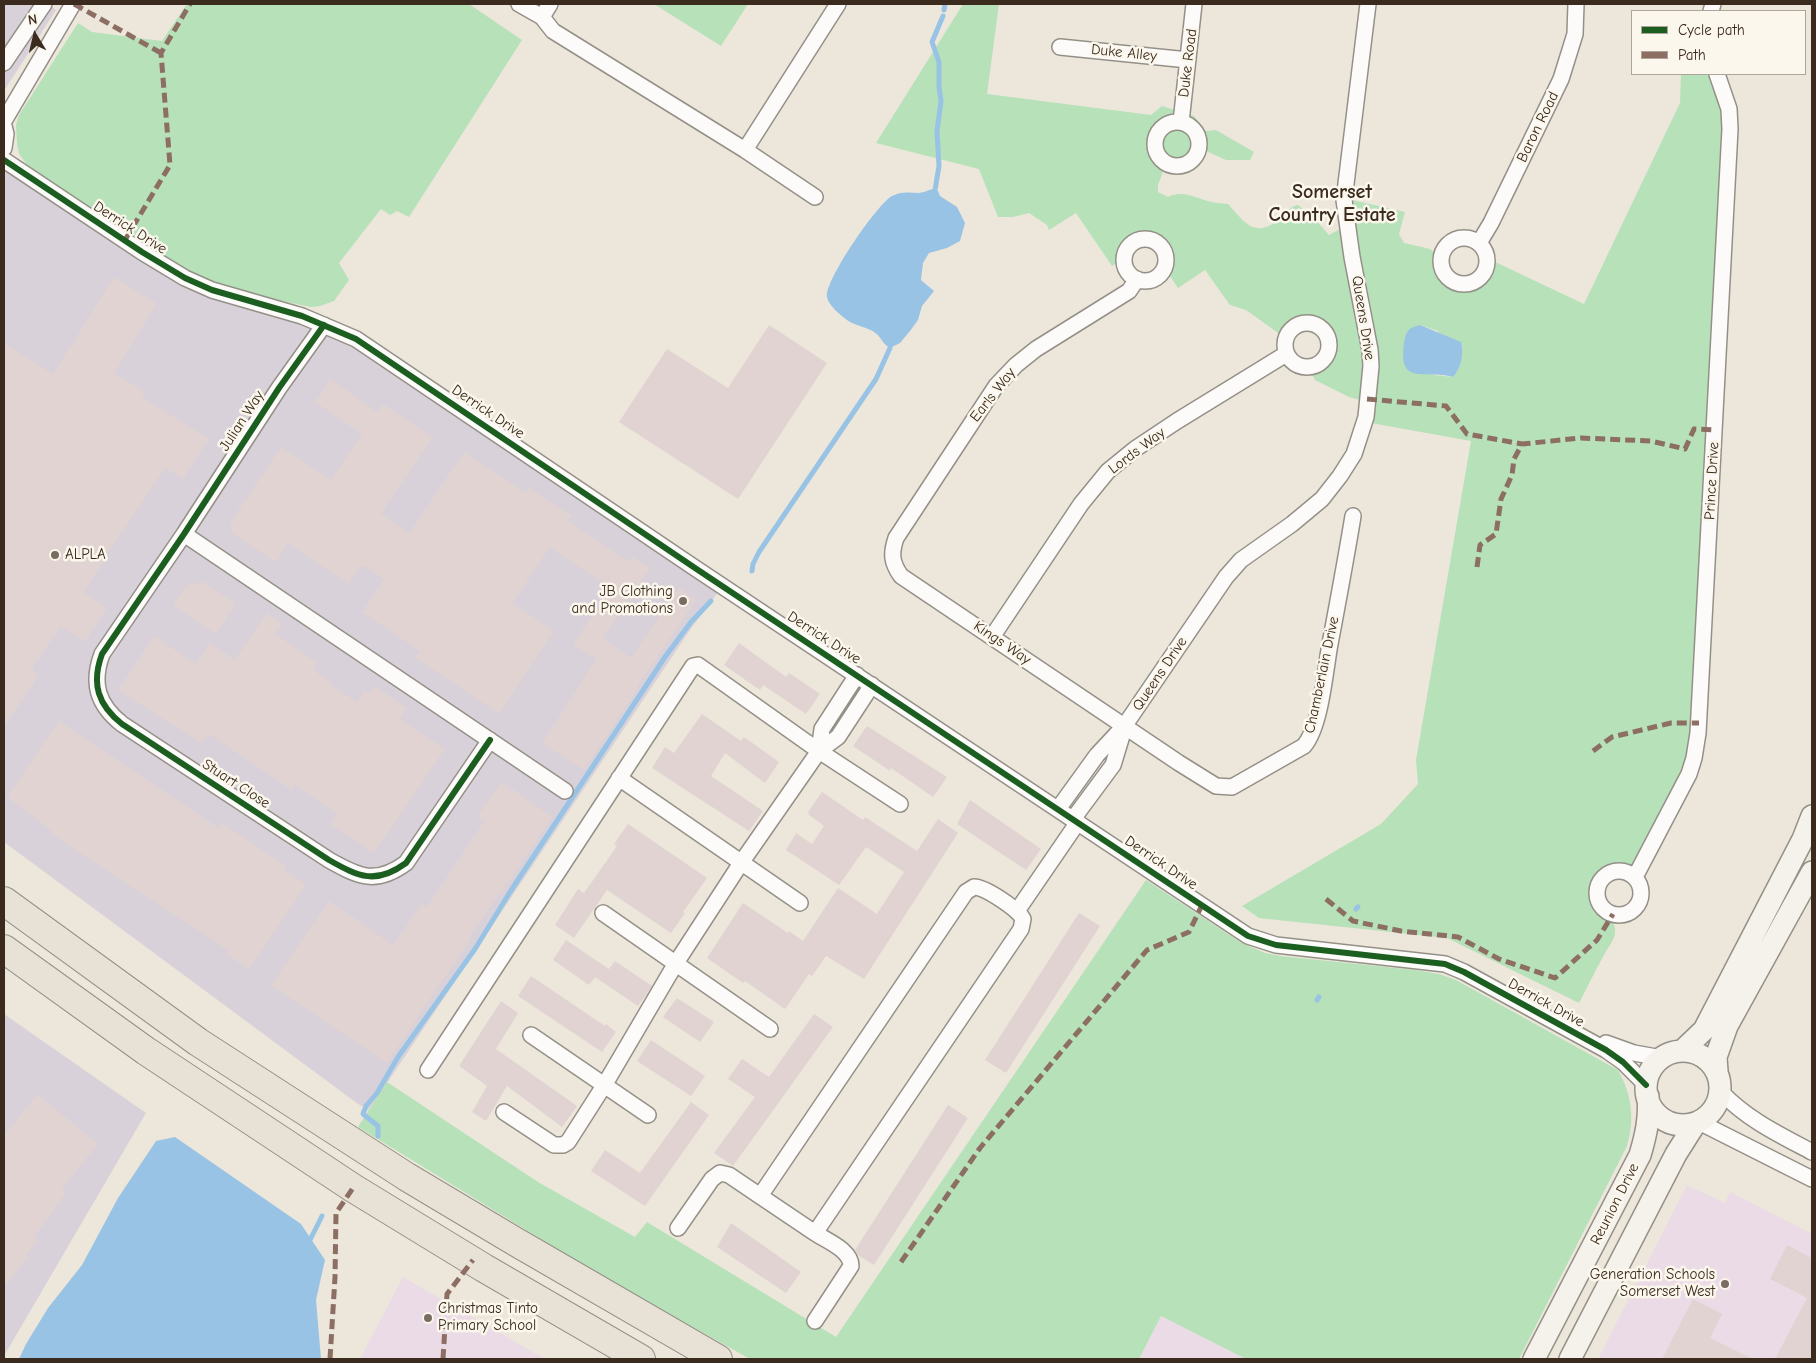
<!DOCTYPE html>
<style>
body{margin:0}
#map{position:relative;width:1816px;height:1363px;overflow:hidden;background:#ede7db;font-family:"Comic Neue",sans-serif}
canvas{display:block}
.frame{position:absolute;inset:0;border:5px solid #3b2a1e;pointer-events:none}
.legend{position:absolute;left:1631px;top:10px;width:175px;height:65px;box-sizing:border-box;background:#fbf7ec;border:1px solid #aea59a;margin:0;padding:6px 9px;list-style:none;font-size:15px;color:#3b2a1e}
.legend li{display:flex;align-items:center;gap:10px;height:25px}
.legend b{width:25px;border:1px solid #aea59a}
.north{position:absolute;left:10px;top:10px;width:50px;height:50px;-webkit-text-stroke:4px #fbf7ec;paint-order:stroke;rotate:351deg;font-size:14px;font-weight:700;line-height:20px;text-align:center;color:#3b2a1e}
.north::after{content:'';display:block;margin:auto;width:18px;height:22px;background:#3b2a1e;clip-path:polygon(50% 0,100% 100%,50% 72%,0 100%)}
</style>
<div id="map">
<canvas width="1816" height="1363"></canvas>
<div class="frame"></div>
<ul class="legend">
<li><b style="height:6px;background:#1b5e20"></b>Cycle path</li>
<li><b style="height:6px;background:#8d6e63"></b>Path</li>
</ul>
<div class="north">N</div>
</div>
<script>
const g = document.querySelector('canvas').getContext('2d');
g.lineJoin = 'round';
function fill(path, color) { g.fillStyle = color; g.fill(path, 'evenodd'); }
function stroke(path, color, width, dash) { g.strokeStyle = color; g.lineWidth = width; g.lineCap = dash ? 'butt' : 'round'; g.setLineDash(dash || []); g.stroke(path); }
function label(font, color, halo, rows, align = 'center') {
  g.font = font + ' "Comic Neue",sans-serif'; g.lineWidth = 5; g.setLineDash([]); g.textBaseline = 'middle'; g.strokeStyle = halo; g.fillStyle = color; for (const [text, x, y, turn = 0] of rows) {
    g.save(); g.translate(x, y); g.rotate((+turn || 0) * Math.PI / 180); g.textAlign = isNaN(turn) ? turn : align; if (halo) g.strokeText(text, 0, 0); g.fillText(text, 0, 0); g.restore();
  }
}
const built = new Path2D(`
 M1687,1185L1725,1203L1730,1192L1812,1234V1359H1598Z
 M403,1277L545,1359H360Z
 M1161,1316L1246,1359H1139Z`);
const industrial = new Path2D(`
 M4,4H49L56,10L4,91Z
 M4,163L185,278L355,339L722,587L690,630L369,1110L358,1104L4,842Z
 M4,1014L146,1113L4,1356Z`);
const green = new Path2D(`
 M187,4H469L522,40L409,217L397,211L390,215L381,209L339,263L349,280L334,301L320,306L311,307L243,293L212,282L182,267L31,170L19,154L17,144L16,125L19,115L78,23L92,32L162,41Z
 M654,4H748L721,46Z
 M963,4H999L987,94L1151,115L1162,106L1194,116L1206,131L1216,130L1254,152L1250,160H1226L1204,150C1197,168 1182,174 1164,169L1158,185V192L1168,197C1183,190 1193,197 1208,201C1214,203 1222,203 1228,204C1247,225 1256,240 1283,216C1288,211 1291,206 1298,205L1314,218L1329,235L1340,229C1349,274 1361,320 1363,366C1363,377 1362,389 1361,400L1349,397L1315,380L1311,372C1364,354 1309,288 1281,335L1246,310L1230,305L1205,270L1178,288L1168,273C1189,227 1117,213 1118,262L1112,266L1076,213L1049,230L1047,225L1029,213L1013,217H998L979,169L876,143Z
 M1681,74H1709L1719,100L1723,122L1690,735L1687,753L1682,770L1631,866C1608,861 1585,877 1595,902C1599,914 1617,918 1615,932C1615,939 1609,946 1605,953C1596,969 1588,986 1579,1003L1447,938L1259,918L1242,906L1381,824L1418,784L1416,760L1471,441L1371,423C1377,397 1380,370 1377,344C1371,295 1356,249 1352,200L1405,212L1399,234L1404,243L1430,249L1436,254C1432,293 1481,301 1490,263L1493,261L1584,304L1680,103ZM1420,325L1438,331L1453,377L1434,375Z
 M1146,880L1240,942L1265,953L1280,956L1415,970L1439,974L1456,980L1618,1070C1632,1095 1635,1119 1627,1146L1519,1359H1246L1161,1316L1139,1359H750L598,1274L358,1127L387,1082L538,1182L635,1237L647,1222L836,1337Z`);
const water = new Path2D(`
 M933,189L938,191L940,196L957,207L965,223L960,241L947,248L929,253L923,263L921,280L934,291L922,306L918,320L910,331L900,343L890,348C883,345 881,336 874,332C867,327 857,326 850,322C842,317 828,305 827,297C824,281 878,203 892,196C904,191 907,193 918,193C923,193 928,190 933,189Z
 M1420,325L1461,342C1464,355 1461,368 1453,377C1424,369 1398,387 1404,343C1406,331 1408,328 1420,325Z
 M175,1137L301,1224L325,1260L316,1300L321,1359H19L26,1344L48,1308L82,1265L118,1198L156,1141Z`);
const stream = new Path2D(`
 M944,10L945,4
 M935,190L939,166L937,131L941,101L939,87V62L932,42L943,16
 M752,571L753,564L759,552L876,379L890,348
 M1356,909L1358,907
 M1317,1000L1319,997
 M378,1136V1126L363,1114L366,1106L377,1093L398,1057L475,949L510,892L665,657L691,622L711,601
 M308,1244L322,1216`);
const building = new Path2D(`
 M114,277L157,304L114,373L145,392L142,397L209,439L183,479L165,468L103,560L104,561L84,592L107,608L85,642L61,626L31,670L39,675L4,727V343L53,374Z
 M769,325L827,363L738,499L619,422L667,349L728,388Z
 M330,379L377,412L383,404L433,437L381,514L409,533L464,452L526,493L529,488L572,516L568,521L629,562L633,557L650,568L603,638L631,658L679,588L696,600L637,687L638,688L584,770L542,743L596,659L573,644L611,588L550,547L513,603L554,631L499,714L415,657L420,651L362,612L384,579L362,565L349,584L288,543L276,562L232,533L231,521L281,447L331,480L362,434L315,402Z
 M203,582L236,604L216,634L173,605L187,585Z
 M267,613L282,624L275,634L318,663L313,670L332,683L331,685L357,702L365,690L370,694L375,686L407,708L400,719L445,749L374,853L330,824L337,813L295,785L292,790L209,734L202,743L118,690L154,636L196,664L210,643L235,660Z
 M739,643L786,677L789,673L820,694L806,714L763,685L760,690L724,665Z
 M702,714L741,741L744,737L779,762L765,783L725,753L711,776L763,811L749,831L652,768L665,747L674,753Z
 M59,721L219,828L222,823L286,866L284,869L306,885L249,969L226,954L229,951L50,833L52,831L7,797Z
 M867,726L947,777L933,797L891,768L890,771L853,746Z
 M501,782L510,789L511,788L552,817L500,895L499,894L470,936L472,937L387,1063L271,985L329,901L393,945L422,903L427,907L455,865L484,821L477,817Z
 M822,792L863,820L865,817L917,851L938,819L958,833L864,979L826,956L812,976L809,974L785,1009L745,981L743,983L707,958L743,903L788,933L789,931L803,941L838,888L877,914L904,872L866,847L839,885L786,850L796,833L812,844L824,826L808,814L809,813L808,812Z
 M970,800L1041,849L1026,870L957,824Z
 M628,824L707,878L683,912L685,913L671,933L607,890L574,938L555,925L578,889L584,893L617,846L614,844Z
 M1079,913L1100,926L1006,1073L985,1060Z
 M566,940L609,969L615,961L652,986L638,1006L595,977L589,985L553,960Z
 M531,976L605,1026L606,1024L616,1032L602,1052L518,996Z
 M677,998L714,1022L700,1042L663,1017Z
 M501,1001L518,1013L496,1049L577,1106L562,1127L507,1086L486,1121L472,1112L487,1086L459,1066Z
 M814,1014L833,1027L733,1166L714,1153L755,1097L728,1079L742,1059L769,1077Z
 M651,1040L705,1076L691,1096L637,1061Z
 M37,1094L98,1144L62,1189L66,1193L34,1237L38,1241L26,1255L28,1257L4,1287V1136Z
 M691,1102L709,1115L645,1206L591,1171L605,1150L640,1173Z
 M948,1105L968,1118L874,1265L858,1255L855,1250Z
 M731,1223L801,1272L786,1293L717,1247Z
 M1787,1245L1812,1258V1359H1775L1807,1298L1770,1279Z
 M1693,1299L1722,1314L1710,1338L1753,1359H1662Z`);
const street = new Path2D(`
 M519,4L542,17L553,31L745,150L815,197
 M1711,11L1713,4
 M542,17L550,4
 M1060,47L1188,60
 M4,63L44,4
 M4,121L73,4
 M1181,122L1194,4
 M1155 144a22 22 0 1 1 44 0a22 22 0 1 1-44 0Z
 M4,126L6,134L4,148
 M745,150L838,4
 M4,160L142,252L185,278L212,290L302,316L356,339L695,568L1248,936L1276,945L1445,964L1464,972L1606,1050L1623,1062L1646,1085
 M1441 261a23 23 0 1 1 46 0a23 23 0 1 1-46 0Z
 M1124 260a21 21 0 1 1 42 0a21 21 0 1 1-42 0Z
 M1479,243L1491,223L1561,79L1575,34L1576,4
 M1137,279L1129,291L1036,349L1016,365L996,386L896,538C891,553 891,562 901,576L1179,763L1216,786L1232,787L1304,746C1321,726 1325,671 1330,644C1338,601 1346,559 1353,516
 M1285 345a22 22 0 1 1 44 0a22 22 0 1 1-44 0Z
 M324,325L279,388L184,534L102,654C91,684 98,705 122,724L329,860C359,877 376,885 406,863L490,740
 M184,534L565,791
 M992,637L1081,504L1108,471L1135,449L1177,421L1286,354
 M819,751L822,729L857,675
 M619,778L800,903
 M1058,809L1097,755L1125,725L1226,577L1241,560L1292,524L1322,499L1340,476L1354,454L1366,417L1371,366L1370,350L1352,257L1344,200L1368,4
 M1073,819L1113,765L1124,729
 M1597 893a22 22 0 1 1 44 0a22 22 0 1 1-44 0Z
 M1635,877L1689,774L1694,758L1698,733L1730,129L1729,109L1717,74
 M974,887C985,887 1018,909 1023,919L1021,929L815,1233L760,1196L966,892Z
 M1017,911L1078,822
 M603,913L770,1029
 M531,1035L648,1115
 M1606,1043L1634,1053L1662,1058
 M428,1070L693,666L698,665L819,751L900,804
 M1721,1092C1748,1120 1778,1134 1812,1152
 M504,1112L554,1145H563L568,1142L605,1084L676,963L741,863L819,751L838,737L872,685
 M1699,1122L1812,1179
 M678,1228L712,1179L720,1173L729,1175L760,1196
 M815,1233C827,1241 851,1250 851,1266L815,1321`);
const secondary = new Path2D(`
 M1646 1088a37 37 0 1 1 74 0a37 37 0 1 1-74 0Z
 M1682,1051L1704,1030L1803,839L1812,816
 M1717,1071L1716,1057L1727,1026L1812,872
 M1534,1359L1640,1155C1646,1135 1650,1117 1648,1096
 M1570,1359L1676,1154L1695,1124`);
const highway = new Path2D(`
 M4,901L198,1042L407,1177L516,1242L718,1359
 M4,949L146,1051L353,1188L484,1268L641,1359`);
const quiet = new Path2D(`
 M74,4L161,53
 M125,240L170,165L161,53L190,4
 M1367,399L1446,406L1467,434L1522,444
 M1477,567L1480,545L1496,534L1501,499L1512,475L1514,459L1522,444L1581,438L1651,441L1685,449L1694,429L1714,430
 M1593,751L1612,737L1671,723H1699
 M1326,899L1353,921L1401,931L1458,937L1499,959L1555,978L1597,940L1613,914
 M901,1262L980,1148L1147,950L1189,932L1202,905
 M330,1359L335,1277L336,1213L353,1188
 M443,1359L447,1294L473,1260`);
const cycleway = new Path2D(`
 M4,160L142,252L185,278L212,290L302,316L356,339L695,568L1248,936L1276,945L1445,964L1464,972L1606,1050L1623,1062L1646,1085
 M324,325L279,388L184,534L102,654C91,684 98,705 122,724L329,860C359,877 376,885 406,863L490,740`);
const markers = [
 [55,555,5,"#796c60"],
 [683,601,5,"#796c60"],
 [1725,1284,5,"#796c60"],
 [428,1318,5,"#796c60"]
];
const streetNames = [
 ["Duke Alley",1124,53,6],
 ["Duke Road",1188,63,-83],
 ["Baron Road",1538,127,-64],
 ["Derrick Drive",130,228,33],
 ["Queens Drive",1363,318,81],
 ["Earls Way",993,395,-52],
 ["Derrick Drive",488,412,34],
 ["Julian Way",242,421,-57],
 ["Lords Way",1137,451,-37],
 ["Prince Drive",1712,481,-87],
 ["Derrick Drive",824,638,33],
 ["Kings Way",1002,643,34],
 ["Queens Drive",1160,674,-56],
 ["Chamberlain Drive",1322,675,-78],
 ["Stuart Close",236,784,33],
 ["Derrick Drive",1161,863,34],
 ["Derrick Drive",1546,1003,29],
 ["Reunion Drive",1615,1204,-63]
];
const poiNames = [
 ["ALPLA",65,555],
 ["JB Clothing",673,592,"right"],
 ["and Promotions",673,609,"right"],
 ["Generation Schools",1715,1275,"right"],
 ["Somerset West",1715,1292,"right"],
 ["Christmas Tinto",438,1309],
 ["Primary School",438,1326]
];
const districtNames = [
 ["Somerset",1332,192],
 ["Country Estate",1332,215]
];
fill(built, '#eadbe6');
fill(industrial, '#d9d1d9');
fill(green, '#b6e1b9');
fill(water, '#99c3e4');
stroke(stream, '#99c3e4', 5);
fill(building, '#e0d3d2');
stroke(street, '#959087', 18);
stroke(secondary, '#959087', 24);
stroke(highway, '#959087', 30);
stroke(street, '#fcfbfa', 15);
stroke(secondary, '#f5f1eb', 21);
stroke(highway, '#e8e2d6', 28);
stroke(quiet, '#8d6e63', 5, [10, 5]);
stroke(cycleway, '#1b5e20', 6);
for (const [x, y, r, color] of markers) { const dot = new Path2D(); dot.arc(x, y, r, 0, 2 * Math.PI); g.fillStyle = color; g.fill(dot); stroke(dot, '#fbf7ec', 2); }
label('15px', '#3b2a1e', '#fbf7ec', streetNames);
label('15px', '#3b2a1e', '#fbf7ec', poiNames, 'left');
label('bold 20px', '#3b2a1e', '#fbf7ec', districtNames);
</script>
